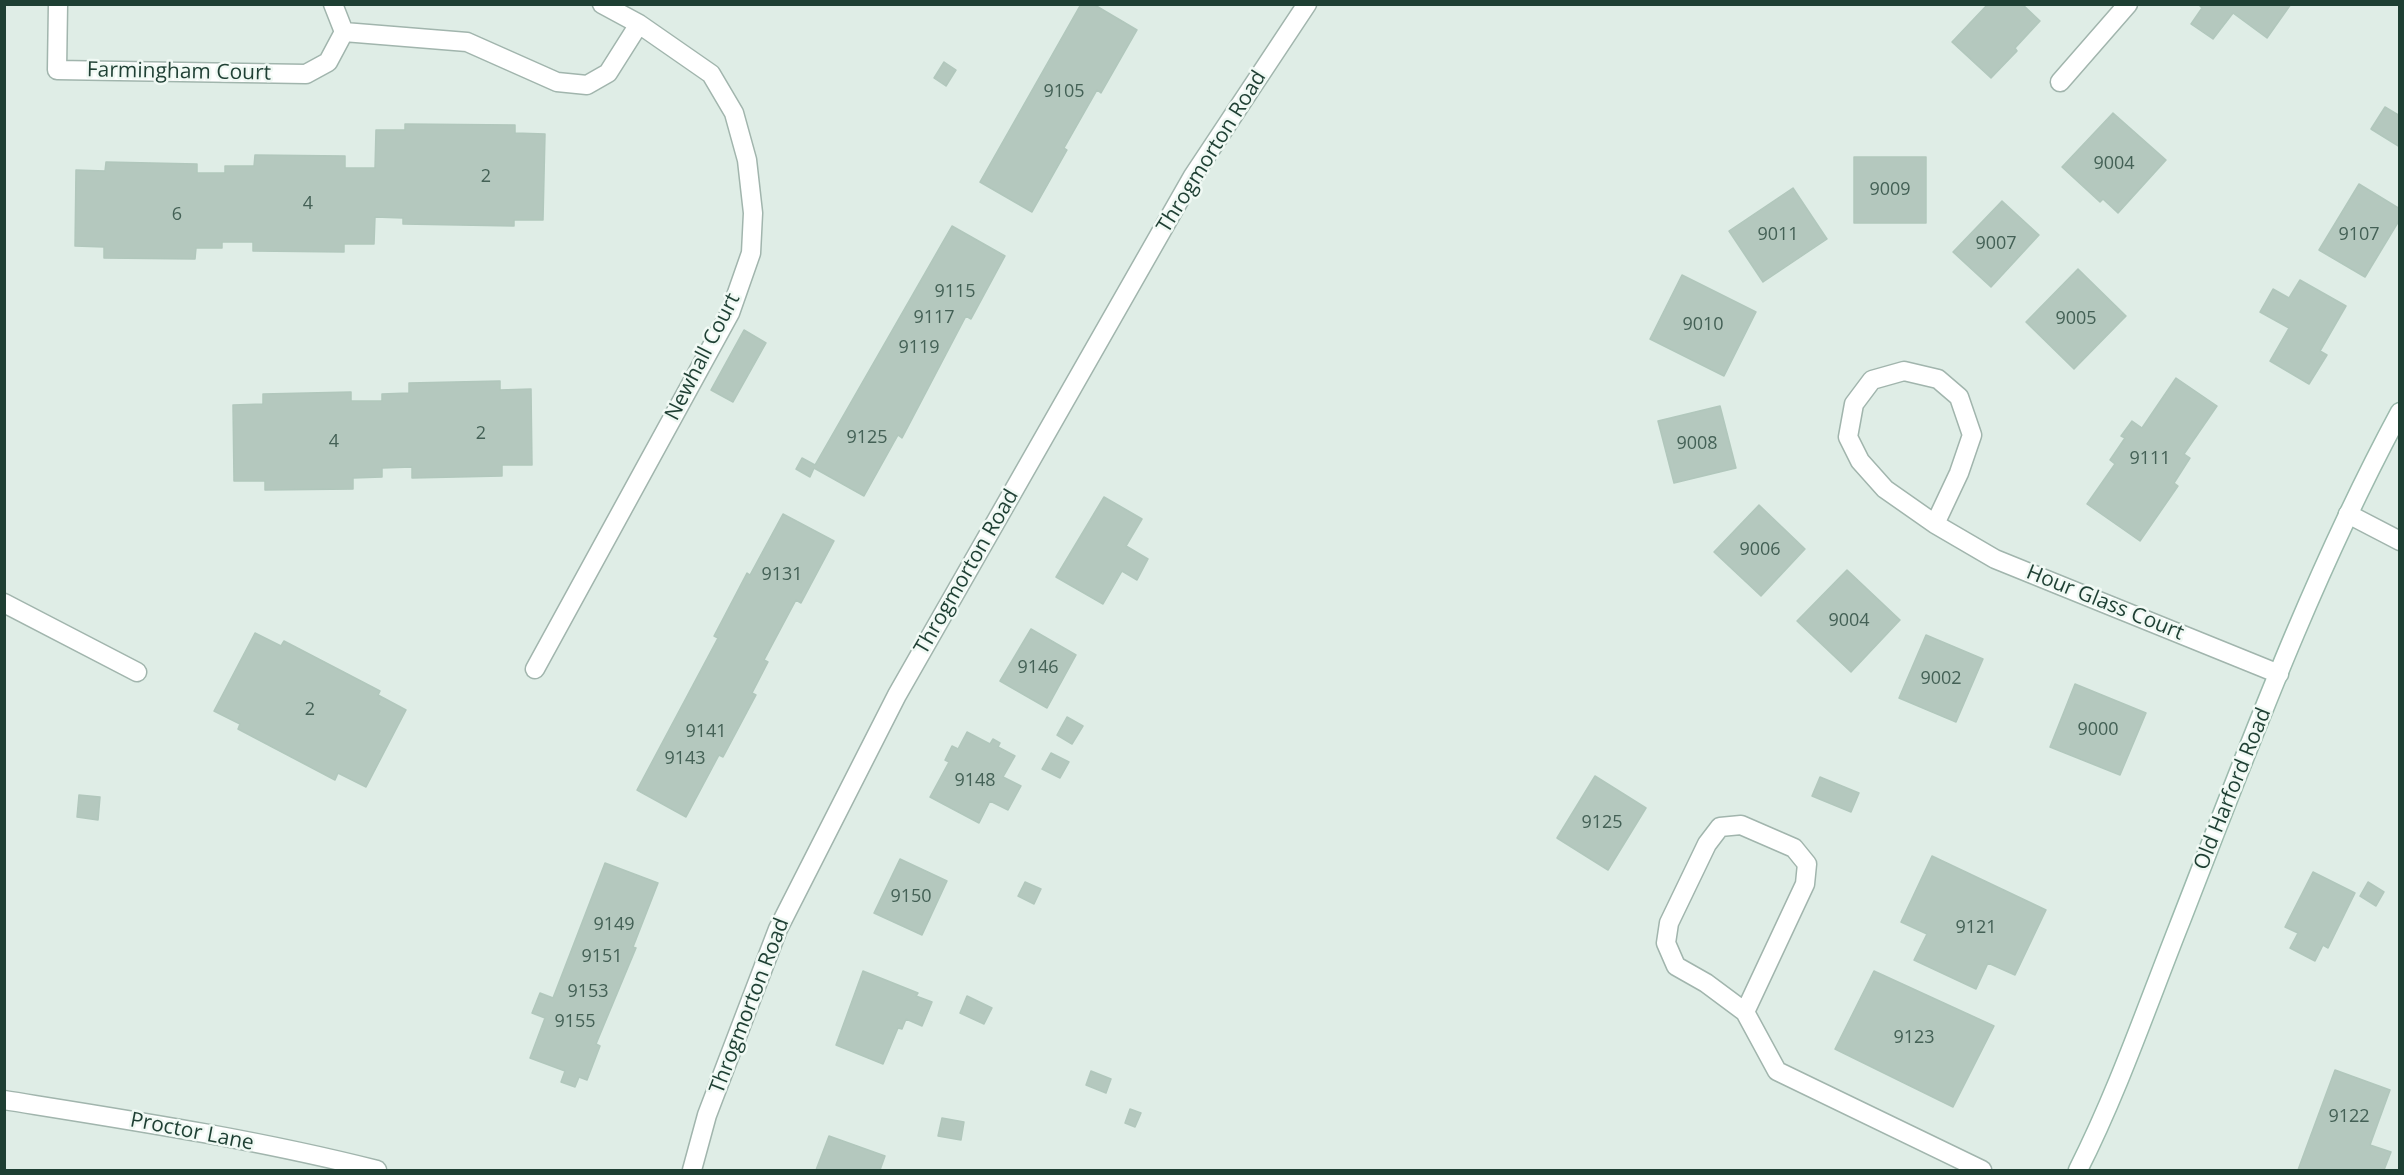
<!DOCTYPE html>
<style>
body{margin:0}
#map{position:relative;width:2404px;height:1175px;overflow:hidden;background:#dfede6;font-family:"Open Sans",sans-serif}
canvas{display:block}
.frame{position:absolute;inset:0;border:6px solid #1e3f33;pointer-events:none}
</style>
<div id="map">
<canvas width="2404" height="1175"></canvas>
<div class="frame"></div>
</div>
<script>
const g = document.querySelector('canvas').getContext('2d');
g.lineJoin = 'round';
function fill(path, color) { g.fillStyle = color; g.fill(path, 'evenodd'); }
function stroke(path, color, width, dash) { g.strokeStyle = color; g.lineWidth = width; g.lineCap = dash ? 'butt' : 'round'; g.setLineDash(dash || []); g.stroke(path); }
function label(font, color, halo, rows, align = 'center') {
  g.font = font + ' "Open Sans",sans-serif'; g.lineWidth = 5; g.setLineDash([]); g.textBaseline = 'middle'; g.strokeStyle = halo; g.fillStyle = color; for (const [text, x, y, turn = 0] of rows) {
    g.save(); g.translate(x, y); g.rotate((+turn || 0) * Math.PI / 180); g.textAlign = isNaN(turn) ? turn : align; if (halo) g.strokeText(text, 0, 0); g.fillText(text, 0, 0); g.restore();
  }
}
const building = new Path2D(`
 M1081,4H1093L1137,30L1101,93L1097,90L1064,148L1067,150L1032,212L980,182Z
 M1988,4H2022L2040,21L2015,48L2017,51L1991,78L1952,42Z
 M2198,4H2291L2267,38L2233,13L2213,39L2191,24L2202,8Z
 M944,62L956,70L946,86L934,78Z
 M2385,107L2400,116V147L2371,129Z
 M2113,113L2166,160L2118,213L2103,199L2100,202L2062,167Z
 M405,124L515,125V133L545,134L543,220H514V226L403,224V218L375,217L374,244H344V252L253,251V242H222V248H196L195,259L104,258V247L75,246L76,170L105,171L106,162L197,164V173H225V166H254L255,155L345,156V168H375L376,130H405Z
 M1854,157H1926V223H1854Z
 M2359,184L2400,209V219L2365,277L2319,250Z
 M1793,188L1827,239L1763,282L1729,231Z
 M2002,201L2039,235L1991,287L1953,252Z
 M952,226L1005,256L971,319L966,316L902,438L898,435L864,496L814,468L810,477L796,469L802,458L815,465Z
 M2078,269L2126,316L2074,369L2026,322Z
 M1682,275L1756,312L1724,376L1650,339Z
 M2300,280L2346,306L2320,351L2327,355L2309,384L2270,361L2289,328L2260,312L2273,289L2289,298Z
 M744,330L766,343L733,402L711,390Z
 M2176,378L2217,406L2184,454L2190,458L2174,483L2178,486L2140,541L2087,504L2115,464L2110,460L2125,438L2121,436L2132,421L2142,428Z
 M500,381V390L531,389L532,465H502V476L412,478V467L382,468V477L353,478V489L265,490V481H234L233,405L263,404V394L351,392V401H382V394L409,393V383Z
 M1720,406L1736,468L1674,483L1658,421Z
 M1104,497L1142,519L1126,546L1148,559L1137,580L1122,571L1103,604L1056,577Z
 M1759,505L1805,549L1761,596L1714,552Z
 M783,514L834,541L801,603L796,600L764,660L768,662L752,693L756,695L723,757L719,755L686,817L637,790L718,638L714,636L747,573L750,575Z
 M1847,570L1900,620L1851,672L1797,621Z
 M1031,629L1076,655L1047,708L1000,681Z
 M255,633L281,646L284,641L380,691L378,695L406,710L366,787L338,773L335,780L238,729L240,724L214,711Z
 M1926,635L1983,659L1956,722L1899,698Z
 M2075,684L2146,713L2120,775L2050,747Z
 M1067,717L1083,726L1072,744L1057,735Z
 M967,732L990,744L993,739L1000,743L998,747L1015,756L1003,777L1021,786L1008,810L990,801L979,823L930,797L949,762L945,760L952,746L958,749Z
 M1051,753L1069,762L1060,778L1042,769Z
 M1595,776L1646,808L1608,870L1557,838Z
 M1820,777L1859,793L1851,812L1812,796Z
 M79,795L100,797L98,820L77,817Z
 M1932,856L2046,910L2015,975L1988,963L1976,989L1914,960L1927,934L1901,922Z
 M900,859L947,881L922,935L874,913Z
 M605,863L658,883L633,947L636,948L596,1044L600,1046L587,1080L579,1077L575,1087L561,1082L565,1071L530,1058L545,1018L532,1013L540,993L553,998Z
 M2313,872L2355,893L2328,948L2323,945L2315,961L2290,948L2298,933L2285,927Z
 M1025,882L1041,889L1034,904L1018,896Z
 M2368,882L2384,892L2376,906L2360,896Z
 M863,971L918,993L916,996L932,1002L922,1026L906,1019L902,1029L898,1028L883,1064L836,1045Z
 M1874,971L1994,1026L1953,1107L1835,1049Z
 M967,996L992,1008L984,1024L960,1013Z
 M2335,1070L2390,1090L2370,1145L2391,1152L2384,1170H2298Z
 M1091,1071L1111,1079L1106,1093L1086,1085Z
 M1130,1109L1141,1113L1135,1127L1125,1123Z
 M942,1118L964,1122L961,1140L938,1136Z
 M829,1136L885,1156L880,1170H816Z`);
const lane = new Path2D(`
 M2060,82L2128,4
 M2348,514L2400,541
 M1745,1012L1805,884L1807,864L1794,848L1741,825L1720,827L1707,844L1669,923L1666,943L1676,966L1706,983L1745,1012L1777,1071L1982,1170`);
const street = new Path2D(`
 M58,4L57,70L306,74L328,62L344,32
 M333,4L344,32
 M344,32L467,42L557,82L587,85L608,73L639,24
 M1935,524L1959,473L1972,435L1959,397L1938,379L1904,371L1872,380L1854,404L1848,437L1860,461L1885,489L1935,524L1995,559L2279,674
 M4,603L137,672
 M535,669L730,313L751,253L753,213L747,160L734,113L711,74L639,24L602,4
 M4,1100C129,1120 255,1139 377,1170
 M692,1170L707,1115L778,929L897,695L1193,176L1307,4`);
const secondary = new Path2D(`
 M2078,1170C2117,1093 2146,1009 2178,928C2246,754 2311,577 2400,412`);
const numberNames = [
 ["9105",1064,92],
 ["9004",2114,164],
 ["2",486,177],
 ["9009",1890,190],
 ["4",308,204],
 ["6",177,215],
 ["9011",1778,235],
 ["9107",2359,235],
 ["9007",1996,244],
 ["9115",955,292],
 ["9117",934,318],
 ["9005",2076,319],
 ["9010",1703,325],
 ["9119",919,348],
 ["2",481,434],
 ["9125",867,438],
 ["4",334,442],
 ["9008",1697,444],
 ["9111",2150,459],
 ["9006",1760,550],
 ["9131",782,575],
 ["9004",1849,621],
 ["9146",1038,668],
 ["9002",1941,679],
 ["2",310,710],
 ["9000",2098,730],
 ["9141",706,732],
 ["9143",685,759],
 ["9148",975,781],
 ["9125",1602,823],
 ["9150",911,897],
 ["9149",614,925],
 ["9121",1976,928],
 ["9151",602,957],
 ["9153",588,992],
 ["9155",575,1022],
 ["9123",1914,1038],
 ["9122",2349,1117]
];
const streetNames = [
 ["Farmingham Court",179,72,1],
 ["Throgmorton Road",1212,152,-58],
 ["Newhall Court",703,357,-63],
 ["Throgmorton Road",967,572,-60],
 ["Hour Glass Court",2105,603,22],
 ["Old Harford Road",2233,789,-68],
 ["Throgmorton Road",750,1006,-69],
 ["Proctor Lane",192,1132,11]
];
fill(building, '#b4c8be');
stroke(building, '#b1c7bc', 1.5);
stroke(lane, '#a1b5ad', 21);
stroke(street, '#a1b5ad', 21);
stroke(secondary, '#9cbaad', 21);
stroke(lane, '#fff', 18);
stroke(street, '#fff', 18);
stroke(secondary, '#fff', 18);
label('18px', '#446156', null, numberNames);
label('21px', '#1e3f33', '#f0f9f4', streetNames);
</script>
